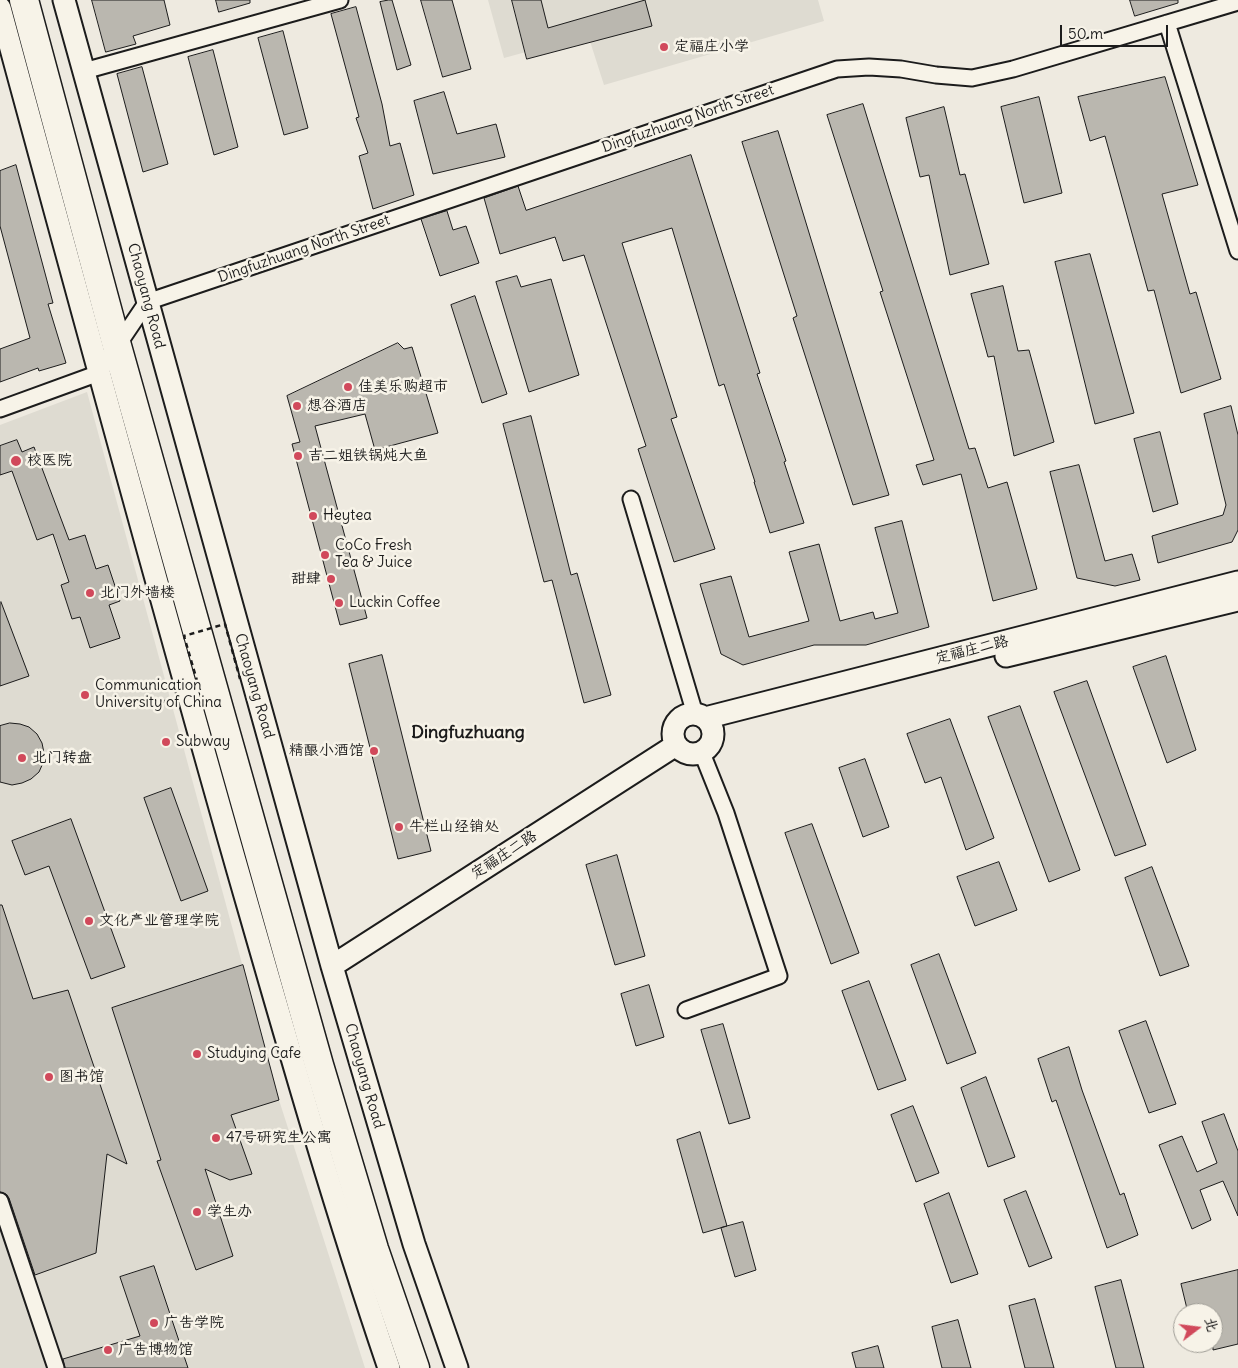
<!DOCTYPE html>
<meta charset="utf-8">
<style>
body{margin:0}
#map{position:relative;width:1238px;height:1368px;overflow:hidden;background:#eeeae0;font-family:Delius,"LXGW WenKai TC",sans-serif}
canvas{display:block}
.north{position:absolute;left:1173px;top:1303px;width:50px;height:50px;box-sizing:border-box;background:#f7f3e8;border:1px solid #9f9d96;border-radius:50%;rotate:75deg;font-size:14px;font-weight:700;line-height:20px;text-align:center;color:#1c1c1c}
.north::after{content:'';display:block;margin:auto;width:18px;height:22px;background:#d1495b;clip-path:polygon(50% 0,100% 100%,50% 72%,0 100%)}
.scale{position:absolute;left:1060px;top:25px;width:108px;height:22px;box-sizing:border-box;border:2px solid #1c1c1c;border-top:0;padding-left:6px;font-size:15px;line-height:18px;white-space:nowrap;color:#1c1c1c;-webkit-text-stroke:4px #f7f3e8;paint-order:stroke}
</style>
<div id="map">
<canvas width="1238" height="1368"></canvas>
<div class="north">北</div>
<div class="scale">50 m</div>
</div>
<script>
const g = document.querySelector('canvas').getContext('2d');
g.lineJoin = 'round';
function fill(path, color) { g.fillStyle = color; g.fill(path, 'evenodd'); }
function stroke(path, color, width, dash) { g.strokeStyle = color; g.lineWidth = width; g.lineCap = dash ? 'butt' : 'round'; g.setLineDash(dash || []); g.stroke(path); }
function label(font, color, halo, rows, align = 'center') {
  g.font = font + ' Delius,"LXGW WenKai TC",sans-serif'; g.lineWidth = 5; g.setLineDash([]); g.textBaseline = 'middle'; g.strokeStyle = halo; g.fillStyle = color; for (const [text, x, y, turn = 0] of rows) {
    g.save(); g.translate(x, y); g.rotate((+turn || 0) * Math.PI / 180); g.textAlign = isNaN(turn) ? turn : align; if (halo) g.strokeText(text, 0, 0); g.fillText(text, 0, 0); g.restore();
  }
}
const built = new Path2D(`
 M488,0H818L824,21L604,85L588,35L504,58Z
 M87,392L279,1100L365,1368H0V425Z`);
const building = new Path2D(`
 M92,0H164L170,25L133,36L136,44L106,52Z
 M216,0H250V3L219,12Z
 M389,0H392L411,65L397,70L380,2Z
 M421,0H452L471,69L443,77Z
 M512,0H541L548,28L645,0L652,26L527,59Z
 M1130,0H1178V3L1135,16Z
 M356,7L382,104L390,146L400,143L414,195L373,209L359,156L368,153L356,118L359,117L331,14Z
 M283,31L308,128L284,135L258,38Z
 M213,50L238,147L214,155L188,57Z
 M142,67L168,164L143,172L117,74Z
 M1165,77L1198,185L1162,194L1190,294L1196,292L1221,379L1181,393L1154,290L1148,291L1105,136L1090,141L1078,97Z
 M444,92L457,134L496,124L505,157L433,174L414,101Z
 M1039,97L1062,193L1024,203L1001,107Z
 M863,104L969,449L975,448L988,488L1007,482L1037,589L993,601L961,474L923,485L916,465L934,460L880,292L883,291L827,115Z
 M944,107L960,175L965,174L989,264L950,275L929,175L920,177L906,118Z
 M778,131L889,495L853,505L793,318L797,316L742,142Z
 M691,155L760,373L757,374L786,461L784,462L804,523L770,533L754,482H755L724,384L719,386L672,228L622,243L677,417L671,419L715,549L674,562L638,449L646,446L584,255L563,261L555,237L500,254L484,198L518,186L526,210Z
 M16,165L53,303L48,304L66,363L39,371L38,368L0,382V349L30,338L0,226V171Z
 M447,211L453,230L466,226L479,263L440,276L421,219Z
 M1090,254L1134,413L1095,424L1055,262Z
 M517,276L521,287L551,279L579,375L529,392L496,282Z
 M1003,286L1018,351L1029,350L1054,442L1014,456L994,356L988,357L971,294Z
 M475,296L507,394L482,403L451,305Z
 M398,343L404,349L412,347L438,433L375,450L365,414L315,426L367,618L340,625L292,444L300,442L287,396Z
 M1231,406L1238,435V530L1232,542L1158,563L1152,536L1223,515L1226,505L1204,414Z
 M531,416L571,575L577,573L611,695L584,703L552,580L544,582L503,424Z
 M1160,432L1178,504L1153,512L1134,439Z
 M17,440L22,452L34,447L69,540L85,535L96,569L108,565L120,601L109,605L120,638L90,648L80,617L72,619L61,585L69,582L53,534L37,540L12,471L0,475V446Z
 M1079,465L1105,561L1132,554L1140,580L1115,586L1077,578L1050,472Z
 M902,521L929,627L866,645H814L743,665L721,654L700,584L731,576L749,637L809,621L789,552L819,544L840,621L873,612L875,619L898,613L875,528Z
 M1,602L29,676L0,686V603Z
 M382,655L431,851L398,859L349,664Z
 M1166,656L1196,750L1167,763L1133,667Z
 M1087,681L1146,845L1115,856L1054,692Z
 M1020,706L1080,870L1049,882L988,717Z
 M950,719L994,838L966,850L941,777L925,783L907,734Z
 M10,723L20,724L29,727L37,734L42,743L44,753L43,763L39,772L31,779L22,783L12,785L0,782V726Z
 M865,759L889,827L863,837L839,768Z
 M171,788L208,891L181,901L144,798Z
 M71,819L125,967L91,979L49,866L25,875L12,841Z
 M812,824L859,953L831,964L785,833Z
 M617,855L645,956L615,965L586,865Z
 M999,862L1017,910L975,926L957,877Z
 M1152,867L1189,966L1160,976L1125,878Z
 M0,905H2L33,999L68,990L127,1164L107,1154L96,1253L35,1275L9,1198L6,1194L0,1192Z
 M939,954L976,1053L947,1064L911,965Z
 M243,965L279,1100L231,1115L252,1174L230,1180L205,1169L233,1256L196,1270L157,1161L161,1160L112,1008Z
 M869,981L906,1080L878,1090L842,991Z
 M649,985L664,1037L636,1046L621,994Z
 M1146,1021L1176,1104L1149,1113L1119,1031Z
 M723,1024L750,1118L729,1124L701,1030Z
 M1069,1047L1082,1090L1120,1195L1124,1193L1138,1235L1107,1248L1056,1100L1052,1102L1038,1059Z
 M986,1077L1015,1157L988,1167L961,1088Z
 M913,1106L939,1173L916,1182L891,1115Z
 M1224,1114L1238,1151V1216L1223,1181L1200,1190L1211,1220L1192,1229L1159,1145L1182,1136L1197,1172L1217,1163L1202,1122Z
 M700,1132L727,1226L703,1233L677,1140Z
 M1026,1191L1052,1258L1029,1267L1004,1200Z
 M949,1193L978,1274L951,1283L924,1204Z
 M743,1222L756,1270L735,1277L721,1228Z
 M154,1266L188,1368H65L63,1359L140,1336L120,1277Z
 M1238,1270V1344L1213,1350V1313H1188L1181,1284Z
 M1121,1280L1144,1368H1116L1095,1287Z
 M1035,1299L1054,1368H1025L1009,1306Z
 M958,1320L971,1368H942L932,1327Z
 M878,1346L884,1368H856L852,1353Z`);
const path = new Path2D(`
 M162,702L171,699`);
const street = new Path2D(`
 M1167,23L1238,251
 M84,71L340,0
 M0,409L99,373L147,302L837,69L869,67L901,69L936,75L972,78L1013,69L1238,2
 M631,499L695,714
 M686,1010L779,976L726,813L702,753
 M0,1201L56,1368`);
const secondary = new Path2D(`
 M64,0L332,966L414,1244L457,1368
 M0,8C78,296 156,584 238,871C286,1038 333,1204 389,1368
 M1006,656L1238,600
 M673 734a20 20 0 1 1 40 0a20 20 0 1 1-40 0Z
 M705,718L1238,582
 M332,966L676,745`);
const highway = new Path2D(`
 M24,0L117,346L319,1065L374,1249L415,1368`);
const pathBridge = new Path2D(`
 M200,691L184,636L225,624L240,679`);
const markers = [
 [664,47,5,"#d1495b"],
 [348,387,5,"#d1495b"],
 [297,406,5,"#d1495b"],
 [298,456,5,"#d1495b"],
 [16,461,6,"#d1495b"],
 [313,516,5,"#d1495b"],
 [325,555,5,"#d1495b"],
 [331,579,5,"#d1495b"],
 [90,593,5,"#d1495b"],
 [339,603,5,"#d1495b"],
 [85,695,5,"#d1495b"],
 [166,742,5,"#d1495b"],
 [374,751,5,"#d1495b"],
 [22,758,5,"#d1495b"],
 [399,827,5,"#d1495b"],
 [89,921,5,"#d1495b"],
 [197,1054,5,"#d1495b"],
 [49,1077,5,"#d1495b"],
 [216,1138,5,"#d1495b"],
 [197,1212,5,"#d1495b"],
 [154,1323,5,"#d1495b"],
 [108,1350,5,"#d1495b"]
];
const poiNames = [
 ["定福庄小学",674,47],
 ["佳美乐购超市",358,387],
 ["想谷酒店",307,406],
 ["吉二姐铁锅炖大鱼",308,456],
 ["校医院",27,461],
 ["Heytea",323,516],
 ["CoCo Fresh",335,546],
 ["Tea & Juice",335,563],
 ["甜肆",321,579,"right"],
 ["北门外墙楼",100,593],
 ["Luckin Coffee",349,603],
 ["Communication",95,686],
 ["University of China",95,703],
 ["Subway",176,742],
 ["精酿小酒馆",364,751,"right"],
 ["北门转盘",32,758],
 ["牛栏山经销处",409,827],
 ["文化产业管理学院",99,921],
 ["Studying Cafe",207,1054],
 ["图书馆",59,1077],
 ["47号研究生公寓",226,1138],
 ["学生办",207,1212],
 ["广告学院",164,1323],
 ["广告博物馆",118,1350]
];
const streetNames = [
 ["Dingfuzhuang North Street",688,119,-19],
 ["Dingfuzhuang North Street",304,249,-19],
 ["Chaoyang Road",146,296,75],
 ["定福庄二路",972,650,-14],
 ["Chaoyang Road",254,686,74],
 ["定福庄二路",504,855,-33],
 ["Chaoyang Road",364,1076,74]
];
const quarterNames = [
 ["Dingfuzhuang",468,733]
];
fill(built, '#dedbd1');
fill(building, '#bab7af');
stroke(building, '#1c1c1c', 1);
stroke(street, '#1c1c1c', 19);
stroke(secondary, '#1c1c1c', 25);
stroke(highway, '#1c1c1c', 31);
stroke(path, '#1c1c1c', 2.5, [5, 4]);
stroke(street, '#f7f3e8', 15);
stroke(secondary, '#f7f3e8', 21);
stroke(highway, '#f7f3e8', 28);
stroke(pathBridge, '#1c1c1c', 2.5, [5, 4]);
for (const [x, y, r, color] of markers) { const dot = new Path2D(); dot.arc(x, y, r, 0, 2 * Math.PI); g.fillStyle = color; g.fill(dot); stroke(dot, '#f7f3e8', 2); }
label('15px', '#1c1c1c', '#f7f3e8', poiNames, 'left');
label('15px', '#1c1c1c', '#f7f3e8', streetNames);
label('bold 18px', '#1c1c1c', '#f7f3e8', quarterNames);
</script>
